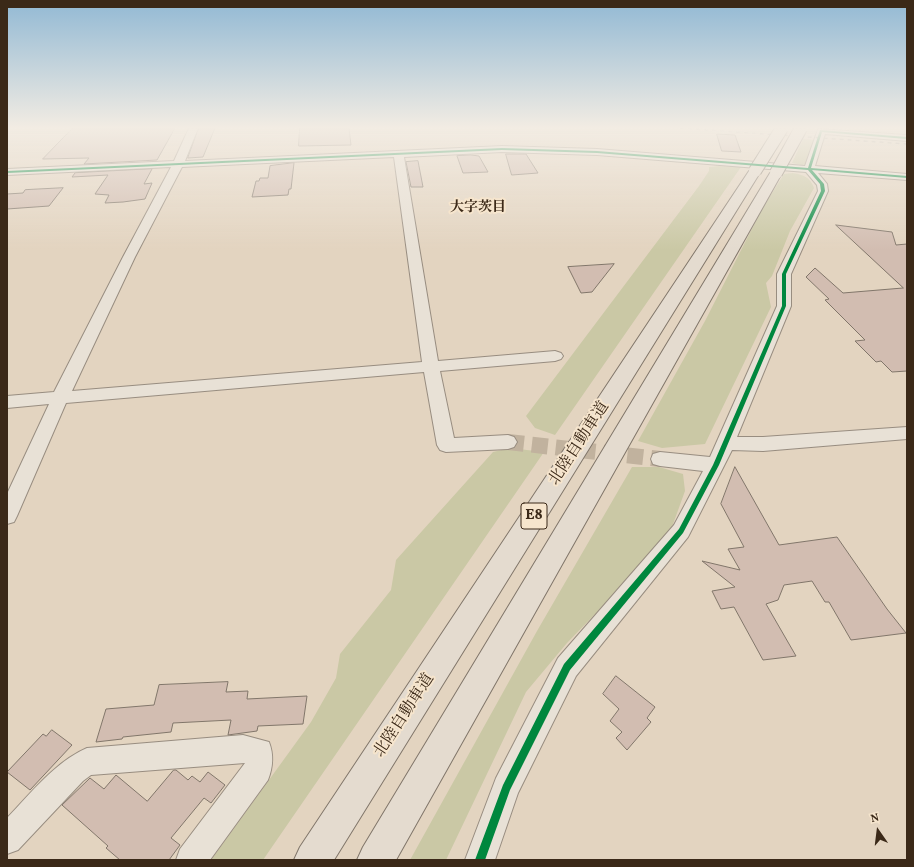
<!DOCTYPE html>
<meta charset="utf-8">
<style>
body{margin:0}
#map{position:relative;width:914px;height:867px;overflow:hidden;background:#e3d4c0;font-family:Vollkorn,serif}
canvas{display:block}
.frame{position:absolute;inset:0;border:8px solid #3b2918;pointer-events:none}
.north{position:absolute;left:858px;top:811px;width:40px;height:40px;-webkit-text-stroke:3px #f6e5cd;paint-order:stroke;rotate:346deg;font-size:11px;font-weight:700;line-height:16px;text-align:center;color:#3b2918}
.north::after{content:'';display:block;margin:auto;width:14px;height:18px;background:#3b2918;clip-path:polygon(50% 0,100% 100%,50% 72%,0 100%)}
</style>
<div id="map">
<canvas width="914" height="867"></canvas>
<div class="frame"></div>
<div class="north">N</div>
</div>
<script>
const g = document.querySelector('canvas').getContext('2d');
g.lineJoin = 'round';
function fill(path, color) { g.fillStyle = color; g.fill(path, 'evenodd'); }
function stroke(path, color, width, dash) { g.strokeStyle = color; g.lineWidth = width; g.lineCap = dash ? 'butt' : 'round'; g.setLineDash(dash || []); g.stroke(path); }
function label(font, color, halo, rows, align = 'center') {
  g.font = font + ' Vollkorn,"Noto Serif JP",serif'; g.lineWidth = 4; g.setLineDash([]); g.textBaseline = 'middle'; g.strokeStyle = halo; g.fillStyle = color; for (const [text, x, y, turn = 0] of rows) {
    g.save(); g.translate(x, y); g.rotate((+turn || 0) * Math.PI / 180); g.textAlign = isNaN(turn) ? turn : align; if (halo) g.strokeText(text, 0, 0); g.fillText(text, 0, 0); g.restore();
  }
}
const green = new Path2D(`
 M803,139L818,140L806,164L802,165L792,163Z
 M719,166L741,167L555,435L535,428L526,416L699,186L709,171V167Z
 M793,173C804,175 810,177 814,188L790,231L772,276L766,283L771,307L705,444L662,448L638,441L705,321L762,209L784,174Z
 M510,448L544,452L263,860H211L311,722L336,678L340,654L391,590L396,560L493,452Z
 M632,467H659L683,474L685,491L672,527L632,576L567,643L526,692L446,860H410L537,631Z`);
const building = new Path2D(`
 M73,128H175L157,160L84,164L89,158L43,159Z
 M199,128H215L203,157L188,158Z
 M300,128H349L351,145L299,146Z
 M717,134L735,135L741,152L722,151Z
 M506,154H526L538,173L512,175Z
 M471,155L479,156L488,172L463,173L457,156Z
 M418,161L423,187H411L406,162Z
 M294,163L291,189H289L288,195L252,197L256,181H259L260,178H268L270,166Z
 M152,169L144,184L152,183L145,199L123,202L105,203L109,195L95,194L108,175L72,177L75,173Z
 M63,188L49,206L7,209V194L23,193L25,190Z
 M836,225L892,232L896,245L907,244V371L892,372L881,361L876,362L855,341L865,340L825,300L829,299L806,277L815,268L843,293L903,288Z
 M614,264L592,292L581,293L568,267Z
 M735,467L779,545L837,537L887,609L906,633L851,640L829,602H825L812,581L784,585L778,600L766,604L796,656L763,660L734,607L721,609L712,591L735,587L702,561L740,570L728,549L744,547L721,504Z
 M616,676L655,707L647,718L651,722L627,750L616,738L622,732L610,721L619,709L603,694Z
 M228,682L226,692L248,691L247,699L307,696L303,724L258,726L257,731L228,735L231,720L173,723L171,732L123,737L122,739L96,742L106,709L154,705L159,685Z
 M52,730L72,745L30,790L7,772L43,734L46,736Z
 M174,770H176L188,780L192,776L200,782L208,772L225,785L211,803L204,798L171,838L180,845L169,860H120L106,848L108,846L62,805L90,778L104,789L116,775L147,801Z`);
const minorTunnel = new Path2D(`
 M508,442L660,459`);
const minor = new Path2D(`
 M189,128H198L185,161L502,146L597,149L805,166L818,129L907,135V141L825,134L815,166L907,174V180L818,173L827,184L828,191L791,274V306L737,437H763L907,427V439L763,451L732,450L688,537L576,676L518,793L495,860H465L496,778L558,658L674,525L703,471L660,466L653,464L651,459L653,454L660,452L710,457L777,306V274L818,191L817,185L806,172L597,155L502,152L404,157L438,361L555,351L561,353L563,356L561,359L555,361L440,371L454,438L508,435L514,437L517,442L514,447L508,449L446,452L440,450L437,445L424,372L66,403L17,516L14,522L7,524V494L49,404L7,408V396L54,392L123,257L171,167L7,175V169L174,161ZM394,157L422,362L72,391L135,257L182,167Z
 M243,735L269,742C274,755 273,767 268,780L210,860H176L180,849L245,763L91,775L83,781L18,850L7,854V818C31,793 55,762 87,748Z`);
const highway = new Path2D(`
 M755,167L761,171L334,860H294L300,847L749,171Z
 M776,169L782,173L396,860H357L363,847L770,173Z`);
const rail = new Path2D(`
 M680,128L907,144`);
const highwayBridge = new Path2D(`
 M755,171L782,128
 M776,173L801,128`);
const cycleway = new Path2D(`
 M820,130L907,137V139L822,132L811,168L907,176V178L812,170L824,184L825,191L786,274V306L719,465L683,533L570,670L510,790L485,860H475L503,785L564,664L679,529L713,465L782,306V274L821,191L820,184L808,170L597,153L502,150L7,173V171L502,148L597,151L808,168Z`);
const farNeighbourhoodnames = [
 ["大字茨目",478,208]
];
const shields = [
 [534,516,26]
];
const shieldNames = [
 ["E8",534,516]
];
const streetNames = [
 ["北陸自動車道",580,444,-57],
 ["北陸自動車道",405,716,-57]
];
fill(green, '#cac8a5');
fill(building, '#d2bdb1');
stroke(building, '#81766a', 1);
stroke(minorTunnel, '#c1b29e', 16, [16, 8]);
stroke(minor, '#988d80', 2);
stroke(highway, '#81766a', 2);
fill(minor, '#e8e1d6');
fill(highway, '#e4dbcf');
stroke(rail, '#a9a298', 1.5, [4, 4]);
stroke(highwayBridge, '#81766a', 14, []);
stroke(highwayBridge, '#e4dbcf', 12);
fill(cycleway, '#00873e');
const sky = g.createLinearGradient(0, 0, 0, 250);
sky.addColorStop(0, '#92b9d4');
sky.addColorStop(0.51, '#f2ece3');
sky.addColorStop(1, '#f2ece300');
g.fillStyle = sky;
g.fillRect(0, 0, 914, 250);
label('bold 14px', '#3b2918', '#f6e5cd', farNeighbourhoodnames);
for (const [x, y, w] of shields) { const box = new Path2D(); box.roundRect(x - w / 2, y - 13, w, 26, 3); g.fillStyle = '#f6e5cd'; g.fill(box); stroke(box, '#3b2918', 1); }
label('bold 15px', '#3b2918', null, shieldNames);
label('16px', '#3b2918', '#f6e5cd', streetNames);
</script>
